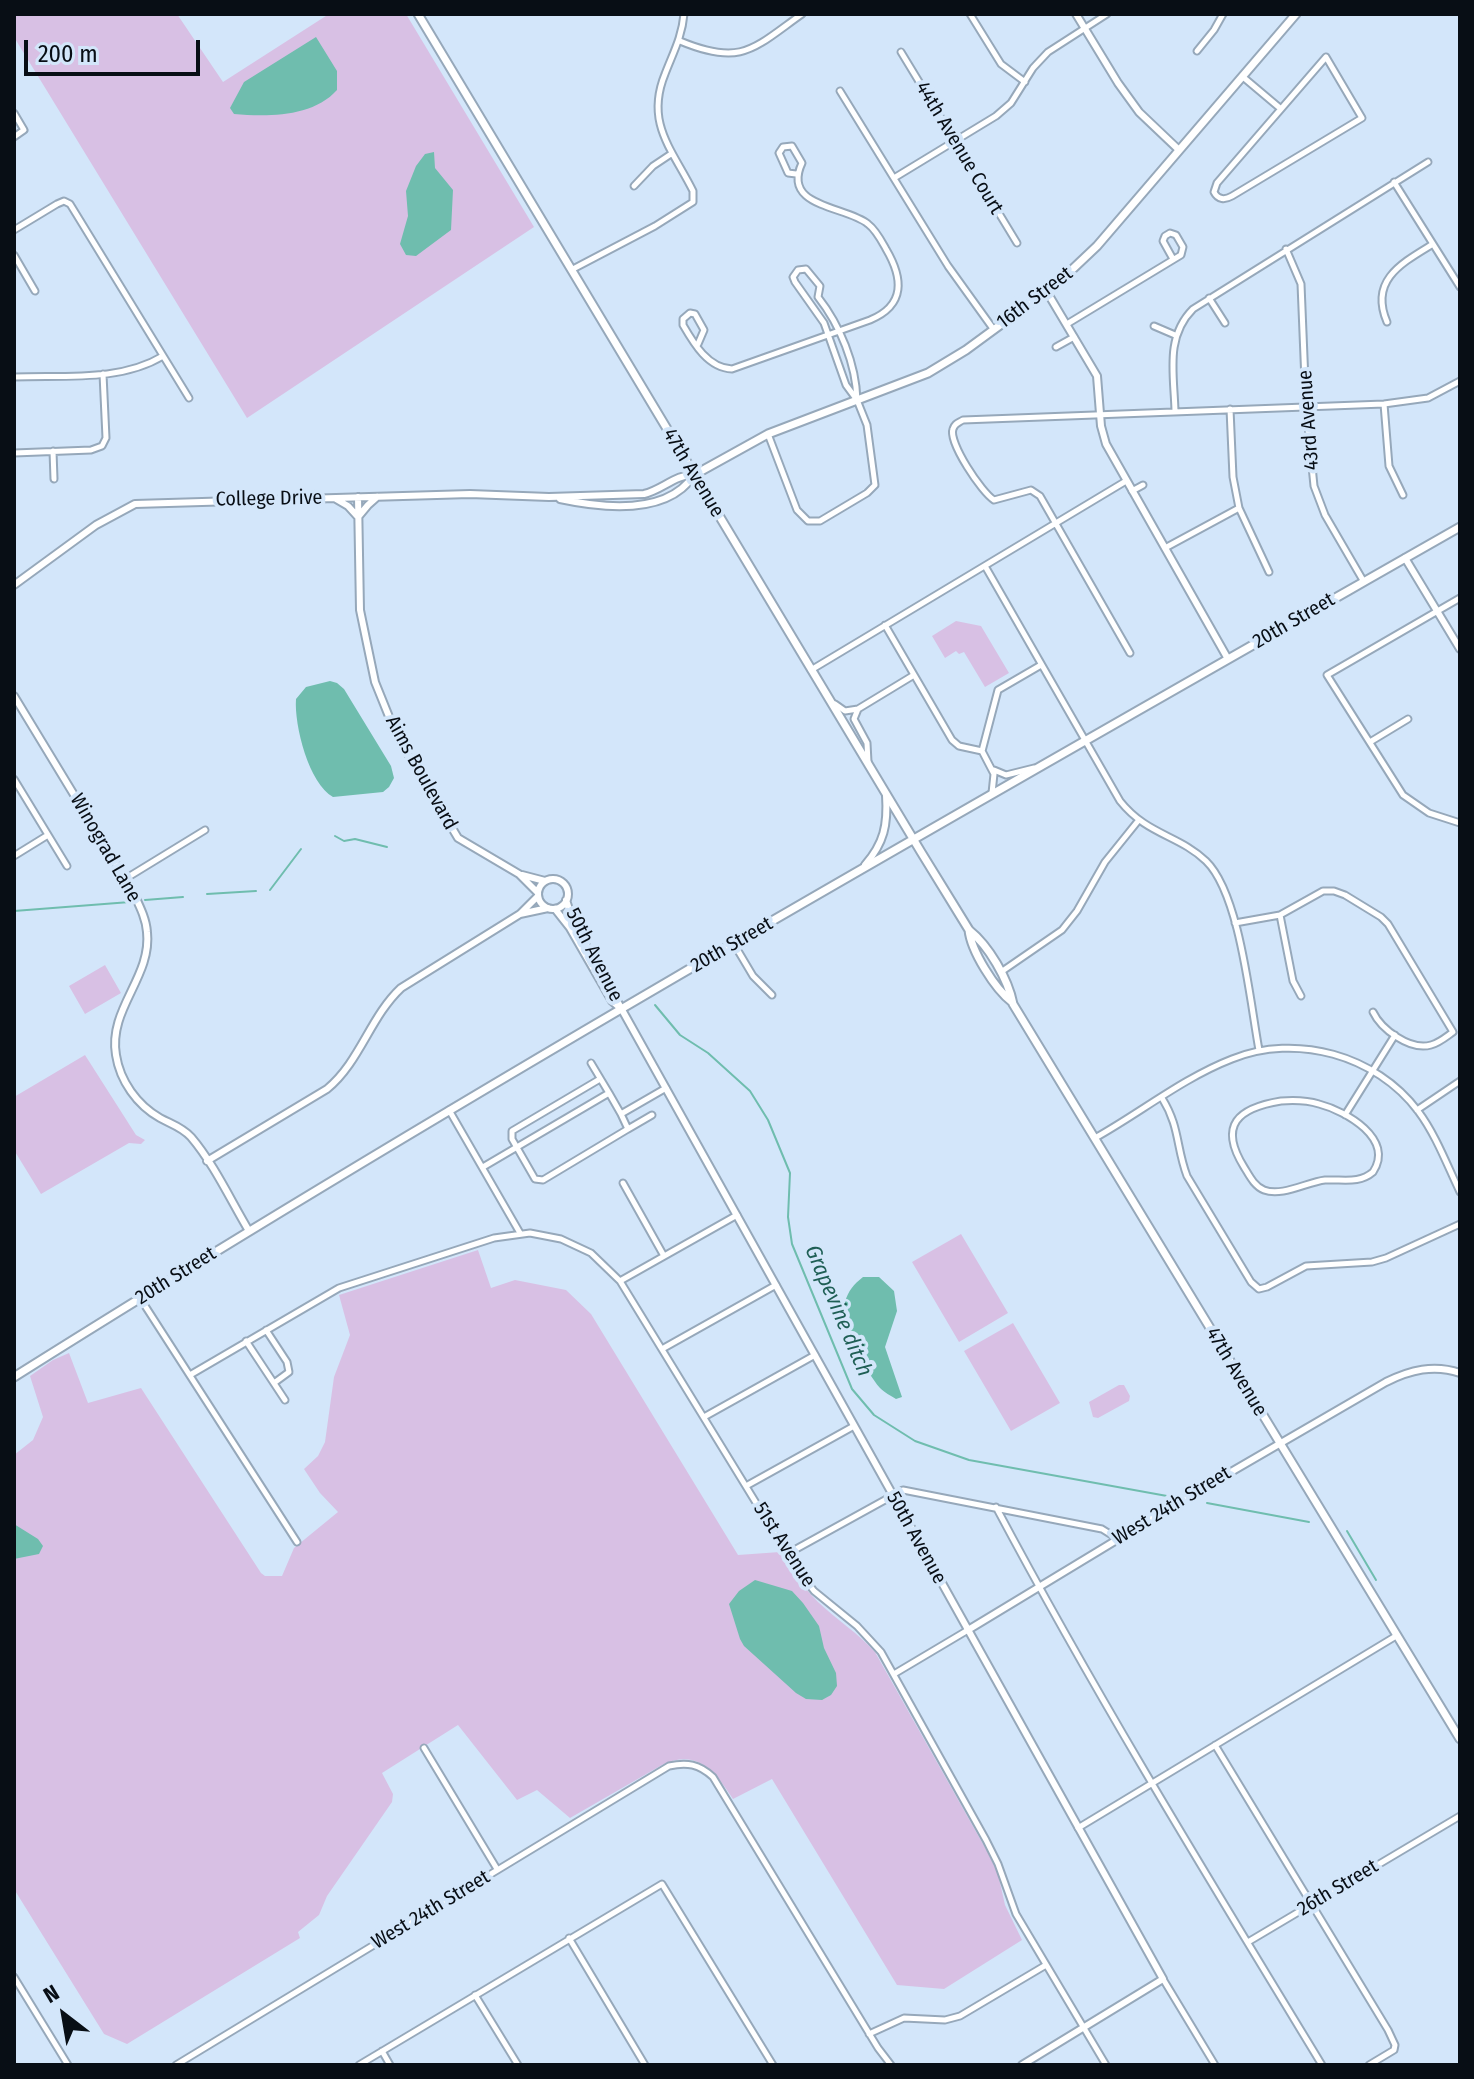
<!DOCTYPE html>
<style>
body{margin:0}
#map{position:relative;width:1474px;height:2079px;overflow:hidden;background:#d3e6fa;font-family:"Fira Sans Condensed",sans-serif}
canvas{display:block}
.frame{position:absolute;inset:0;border:16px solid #080e15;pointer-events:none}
.north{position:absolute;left:24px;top:1975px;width:80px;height:80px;-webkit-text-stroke:6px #d3e6fa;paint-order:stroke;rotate:329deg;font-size:22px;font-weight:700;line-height:32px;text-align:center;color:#080e15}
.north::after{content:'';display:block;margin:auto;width:28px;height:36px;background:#080e15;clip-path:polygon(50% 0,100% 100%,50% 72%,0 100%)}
.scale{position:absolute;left:24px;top:40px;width:176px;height:36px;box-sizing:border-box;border:4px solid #080e15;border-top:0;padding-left:10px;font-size:24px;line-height:28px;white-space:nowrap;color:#080e15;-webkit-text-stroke:6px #d3e6fa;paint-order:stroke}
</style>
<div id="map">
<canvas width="1474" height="2079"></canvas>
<div class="frame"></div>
<div class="north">N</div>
<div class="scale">200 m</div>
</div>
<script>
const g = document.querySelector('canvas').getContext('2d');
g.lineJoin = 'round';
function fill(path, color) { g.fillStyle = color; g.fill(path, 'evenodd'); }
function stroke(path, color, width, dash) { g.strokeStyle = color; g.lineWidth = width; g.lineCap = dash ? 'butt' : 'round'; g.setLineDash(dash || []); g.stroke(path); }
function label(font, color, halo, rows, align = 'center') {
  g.font = font + ' "Fira Sans Condensed",sans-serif'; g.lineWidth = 8; g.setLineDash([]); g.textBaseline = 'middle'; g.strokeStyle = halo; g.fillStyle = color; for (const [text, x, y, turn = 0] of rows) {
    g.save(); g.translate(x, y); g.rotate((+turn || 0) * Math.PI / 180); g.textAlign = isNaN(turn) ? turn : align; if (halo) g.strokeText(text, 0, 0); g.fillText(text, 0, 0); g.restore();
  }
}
const green = new Path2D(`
 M14,14H177L223,82L329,14H406L534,227L247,418L14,37Z
 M956,621L981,626L1009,673L985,687L964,652L959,654L956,651L945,658L932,636Z
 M105,965L121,993L85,1014L69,986Z
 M85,1055L136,1135L145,1140L141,1144L129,1143L41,1194L14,1150V1097Z
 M961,1234L1008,1313L959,1342L912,1262Z
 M478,1250L491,1288L515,1280L566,1290L591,1314L738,1555L780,1552C792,1570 803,1587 818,1602C837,1620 858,1633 875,1652L988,1853L998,1874L1005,1905L1022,1940L944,1989L897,1985L772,1779L733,1799C715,1772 698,1748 662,1765L570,1818L537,1790L517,1800L458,1725L382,1773L393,1794L392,1802L327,1896L319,1915L298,1932L300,1938L127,2044L104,2034L14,1889V1455L33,1440L43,1417L30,1376L53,1360L69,1353L88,1403L141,1388L261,1573L265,1576H282L294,1548L338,1512L320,1493L304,1469L318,1456L325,1442L334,1377L350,1335L339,1295Z
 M1013,1323L1060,1403L1011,1431L964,1351Z
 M1119,1385H1124L1130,1396L1129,1401L1098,1418L1093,1417L1089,1402Z`);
const water = new Path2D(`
 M316,37L337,71V90C313,117 268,117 234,114L230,108L244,82Z
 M434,152L435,168L453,190L451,230L416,256L406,255L400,244L408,216L406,191L416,166L425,154Z
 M330,681L337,683L344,689L391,766L394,778L389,787L383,792L333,797C309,784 294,725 296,699L306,687Z
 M863,1277H879L894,1291L897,1311L885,1347L902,1397L896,1399C891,1396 884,1392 880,1388C866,1372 840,1323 845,1302C848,1291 854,1284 863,1277Z
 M14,1524L38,1539L43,1546L39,1554L14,1559Z
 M755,1580L792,1591L803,1603L819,1626L824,1648L836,1673L837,1686L831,1695L822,1700L806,1699L796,1693L744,1646L740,1639L729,1604L739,1591Z`);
const stream = new Path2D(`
 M335,836L344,841L355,839L387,847
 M270,890L301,849
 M207,894L256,891
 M145,900L183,897
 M14,911L130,902
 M655,1005L680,1035L708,1053L750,1091L768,1120L790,1173L788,1217L792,1244L852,1389L874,1415L915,1441L969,1460L1167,1496
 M1207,1503L1309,1522
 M1347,1531L1376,1580`);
const minor = new Path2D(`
 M970,14L1001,64L1025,82
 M680,41C742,67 754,48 802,14
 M1197,51L1214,30L1223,14
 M901,52L1017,243
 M1243,77L1281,109L1326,57L1362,118L1232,196C1225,200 1218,200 1214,192L1217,183L1281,109
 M840,91L948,266L994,330
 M14,113L24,130L14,137
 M894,178L996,116L1011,103L1033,68L1048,52L1107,14
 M1394,182L1460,287
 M634,186L653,166L671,154
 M14,230L57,204L64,201L70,204L189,398
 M1286,249L1301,284L1306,406L1314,486L1325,515L1364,582
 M14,255L35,291
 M573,269L655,226L693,202V191C672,149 645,123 665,74C673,53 682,37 684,14
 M1209,298L1225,323
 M1387,322C1369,280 1402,263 1433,244
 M1067,324L1181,255L1183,247L1176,235L1170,233L1165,236L1163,241L1173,259
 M1154,326L1175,335
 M698,344L704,330L695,314L690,313L683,319V325C694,344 708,368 732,369L870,320C906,305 903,278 886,249C881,240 876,230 868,224C847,206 781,208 802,163L792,146L783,147L779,153L788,173L796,174
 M1056,347L1074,337
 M14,377C63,375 120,382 163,356
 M1384,404L1389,466L1403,495
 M1230,409L1233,477L1239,508L1269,572
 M1175,411C1174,374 1165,337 1193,309L1428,162
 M768,434L797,510L808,521H820L867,493L875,485L867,425L857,400L846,385L824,323L795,282L793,277L798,270L806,269L820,286L818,297C840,325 856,364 857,400
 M53,451L54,479
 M14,453L91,450L102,446L106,438L103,374
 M1132,491L1143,485
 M1165,548L1239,508
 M985,566L1120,801C1147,835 1179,835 1206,861C1240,894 1250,1002 1259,1050
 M1460,598L1327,675L1403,795L1429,813L1460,823
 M885,625L952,740L959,746L982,751
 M1130,653L1040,496L1031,490L994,500C982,493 948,442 953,429C955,423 958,423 963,420L1384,404L1428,398L1460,381
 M811,670L1126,481
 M835,704L845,711L858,709L914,675
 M858,709L854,719L867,743L868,762
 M1370,742L1408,719
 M994,770L1006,775L1034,768
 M14,779L67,866
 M992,793L994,774L982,751L998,690L1041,665
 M14,856L48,835
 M125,879L205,830
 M1280,915L1293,981L1301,996
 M1235,923L1280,915L1323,891H1334L1345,895L1381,917L1388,924L1453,1032C1446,1037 1439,1043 1431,1045C1410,1051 1381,1029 1373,1012
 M734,944L753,976L772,995
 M1001,972L1062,930L1077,911L1105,862L1138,821
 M591,1063L609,1093
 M600,1079L512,1131V1139L535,1179L543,1180L628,1129L621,1114L666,1088
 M1162,1098C1180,1127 1176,1147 1187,1176L1251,1282L1259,1289L1267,1287L1306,1266L1372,1262L1386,1258L1460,1224
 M1281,1101C1294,1100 1306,1100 1319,1104C1346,1111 1395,1139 1373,1172C1359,1184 1343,1179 1325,1180C1307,1182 1282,1197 1264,1190C1254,1186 1249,1175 1244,1167C1218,1125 1238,1108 1281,1101Z
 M449,1110L520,1233
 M1417,1110L1460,1081
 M1345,1115L1395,1035
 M628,1129L652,1115
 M1095,1138C1140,1113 1183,1078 1232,1059C1296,1033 1376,1055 1418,1111C1436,1135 1447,1165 1460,1192
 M483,1167L609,1093L621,1114
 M623,1183L664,1256
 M620,1281L737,1215
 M140,1298L297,1542
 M266,1330L287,1362L289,1372L274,1383
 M246,1341L285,1400
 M662,1349L776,1285
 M190,1375L339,1288L494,1238L530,1233L561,1239L591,1253L620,1281L796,1568L814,1591L857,1626L881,1652L986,1840L998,1864L1016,1914L1106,2065
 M704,1417L815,1355
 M746,1486L854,1426
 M996,1507C1097,1697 1210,1881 1322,2065
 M787,1554L903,1490L1102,1529L1118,1539
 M894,1674L968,1630
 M1215,1745L1388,2030L1395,2045L1394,2050L1369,2065
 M424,1748L497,1869
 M1078,1828L1396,1636
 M569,1938L645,2065
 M1248,1942L1460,1816
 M14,1977L68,2065
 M1163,1979L1215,2065
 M475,1995L518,2065
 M869,2034L904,2018L945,2020L960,2016L1046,1965
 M382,2051L390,2065
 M176,2065L669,1766C687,1762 699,1764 713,1777L878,2048L891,2065
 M359,2065L662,1884L773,2065`);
const tertiary = new Path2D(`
 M1076,14L1118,83L1139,112L1179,150
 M1047,292L1097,376L1101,426L1106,444L1228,659
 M358,497L360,610L375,682L396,734L458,838L519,874L538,893
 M336,499L348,506L358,517L368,505L377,497
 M560,499C602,508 667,516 694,475
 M1405,558L1460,649
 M14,585L96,525L135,504L470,494L549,497L644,494C662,490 676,474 694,475
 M14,696L133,892C139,905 146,918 147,932C152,977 108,1009 116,1055C120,1081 137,1105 160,1118C171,1124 182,1127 191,1137C214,1164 231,1201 249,1231
 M865,865C884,843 888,825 886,795
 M522,875L545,881
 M538 894a15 15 0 1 1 30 0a15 15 0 1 1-30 0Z
 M566,900L573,922L1163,1979L1022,2065
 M555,909L570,928L612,1001L619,1007
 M520,914L548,908
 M207,1161L327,1089C360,1062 370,1017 401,988L520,914L538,896
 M968,1630L1181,1501L1386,1382C1410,1370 1434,1364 1460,1373`);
const secondary = new Path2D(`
 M418,14L921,852L969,930C989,946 1008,979 1013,1004L1460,1739
 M694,475L768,434L928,373L966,350L1060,281L1097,246L1296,14
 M969,930C971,951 995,989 1012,1002
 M14,1377C487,1079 974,804 1460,527`);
const streetNames = [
 ["44th Avenue Court",959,148,59],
 ["16th Street",1035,298,-37],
 ["43rd Avenue",1309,420,-94],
 ["47th Avenue",693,473,59],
 ["College Drive",269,499,-1],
 ["20th Street",1294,621,-30],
 ["Aims Boulevard",421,773,61],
 ["Winograd Lane",105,848,60],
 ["20th Street",732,945,-30],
 ["50th Avenue",594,955,63],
 ["20th Street",176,1276,-32],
 ["47th Avenue",1236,1372,59],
 ["West 24th Street",1172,1506,-31],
 ["50th Avenue",916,1538,61],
 ["51st Avenue",784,1545,57],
 ["26th Street",1338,1888,-31],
 ["West 24th Street",431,1910,-31]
];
const waterNames = [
 ["Grapevine ditch",838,1311,67]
];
fill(green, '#d8c0e4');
fill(water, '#6fbdae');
stroke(stream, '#6fbdae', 2);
stroke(minor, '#96a8ba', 9);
stroke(tertiary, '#96a8ba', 10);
stroke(secondary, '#96a8ba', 11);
stroke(minor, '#fff', 5);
stroke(tertiary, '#fff', 6);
stroke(secondary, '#fff', 7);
label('20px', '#080e15', '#d3e6fa', streetNames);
label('italic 22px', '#1f5f55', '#d3e6fa', waterNames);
</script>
